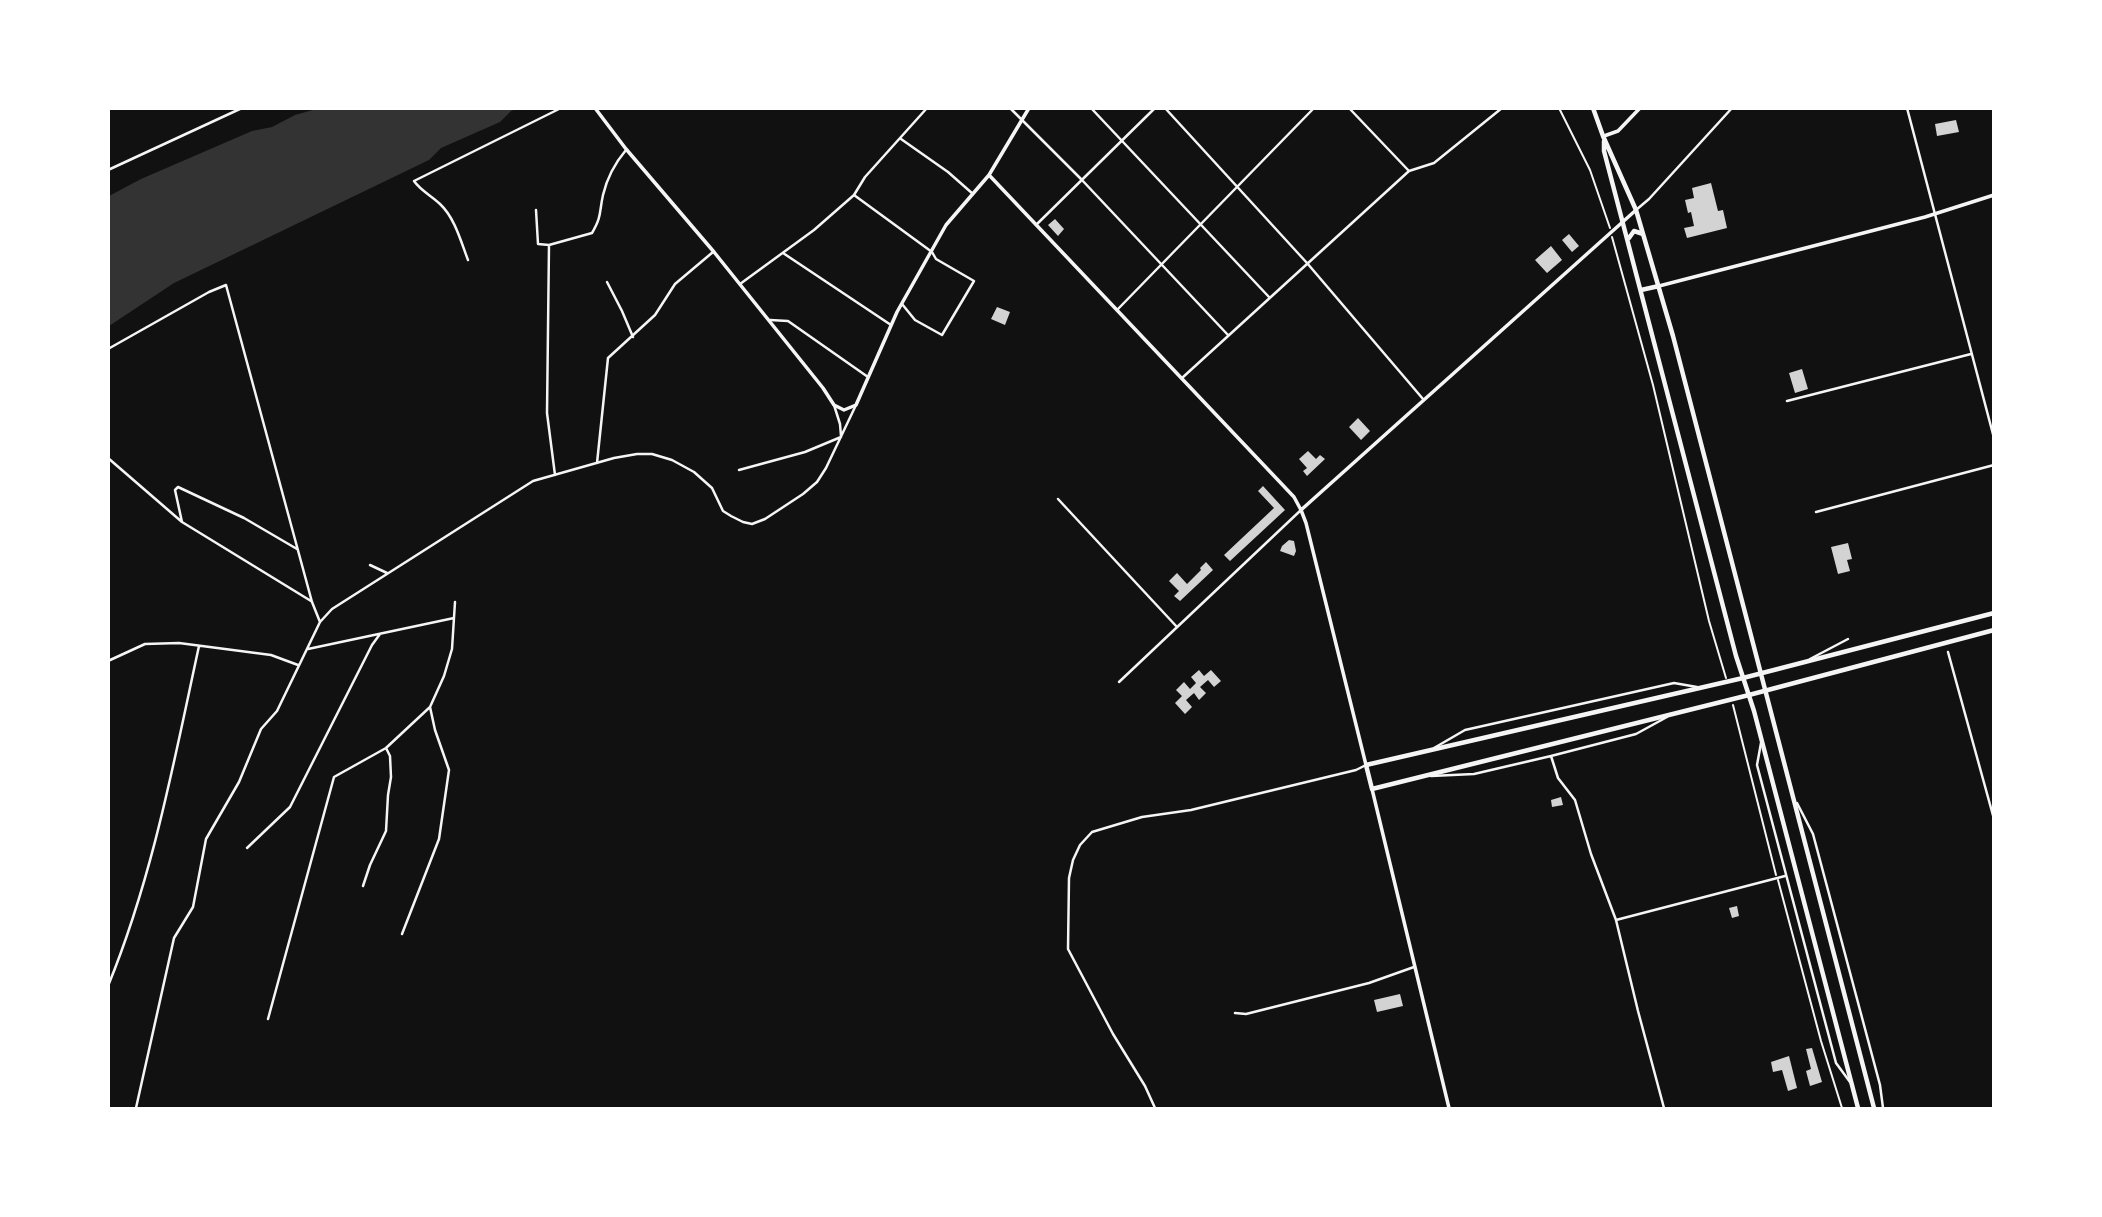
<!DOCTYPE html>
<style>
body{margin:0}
#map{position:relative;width:2102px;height:1217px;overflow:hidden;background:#111;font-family:Roboto,sans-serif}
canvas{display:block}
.frame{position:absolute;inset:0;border:110px solid #fff;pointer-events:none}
</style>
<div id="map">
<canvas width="2102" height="1217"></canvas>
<div class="frame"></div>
</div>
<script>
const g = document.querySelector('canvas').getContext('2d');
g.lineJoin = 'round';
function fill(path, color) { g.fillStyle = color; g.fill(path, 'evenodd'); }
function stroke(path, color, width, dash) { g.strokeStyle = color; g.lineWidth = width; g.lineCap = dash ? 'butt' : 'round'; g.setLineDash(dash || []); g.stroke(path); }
const water = new Path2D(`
 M320,108L517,109L511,111L500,122L441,148L429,160L174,283L109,326V196L141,179L252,131L272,127L295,115Z`);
const building = new Path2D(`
 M1956,120L1959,132L1937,136L1935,124Z
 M1711,183L1718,211L1723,210L1727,228L1687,238L1684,228L1694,226L1691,212L1688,213L1685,200L1694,198L1692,188Z
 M1055,219L1064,229L1058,236L1048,225Z
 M1569,234L1579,246L1572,252L1562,240Z
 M1551,246L1562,260L1547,273L1535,260Z
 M997,307L1010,312L1005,325L991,319Z
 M1802,369L1808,389L1795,393L1789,373Z
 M1358,418L1370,431L1361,440L1349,427Z
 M1308,451L1316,459L1320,455L1325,459L1307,476L1303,471L1307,468L1299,459Z
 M1263,486L1285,510L1230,561L1224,555L1274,508L1258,491Z
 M1289,540L1294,541L1296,551L1294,556L1280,551L1282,546Z
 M1848,543L1852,559L1847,560L1850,571L1838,574L1831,547Z
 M1206,562L1213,570L1180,601L1174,596L1179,591L1169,581L1177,573L1187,584L1201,570L1200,568Z
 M1199,670L1204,676L1211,670L1221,681L1214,687L1208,680L1200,687L1206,693L1199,700L1194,693L1186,700L1192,707L1185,714L1175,703L1182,696L1176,690L1184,682L1190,689L1196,683L1191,677Z
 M1561,797L1563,805L1552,807L1551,800Z
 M1737,906L1739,916L1732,918L1729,908Z
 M1400,994L1403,1006L1377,1012L1374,1000Z
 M1812,1048L1822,1082L1810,1086L1806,1071L1811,1069L1806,1049Z
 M1789,1056L1797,1088L1788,1091L1782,1070L1773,1072L1771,1062Z`);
const path = new Path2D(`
 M1559,108L1590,170L1610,228
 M1612,237L1653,385L1709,621L1726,678
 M1733,705L1776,875
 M1778,880L1821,1041L1842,1108`);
const minor = new Path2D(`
 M1010,108L1081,179L1228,335
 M1091,108L1269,297
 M1165,108L1307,263L1423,399
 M1349,108L1409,171
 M1907,108L1994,438
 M901,139L948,172L973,194
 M108,170L242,108
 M854,195L932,252L936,259L974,281L942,335L915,320L902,304
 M536,210L538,244L549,245L547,413L555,475
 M1636,210L1649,199L1732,108
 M1036,225L1155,108
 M549,245L592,233C602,216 599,213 603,195C607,178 615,163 626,150
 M783,253L891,325
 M468,260C461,242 455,218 440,204C432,196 421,191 414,181L561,108
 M607,282L622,311L633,337
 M740,284L814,230L854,195L865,177L927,108
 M1118,309L1314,108
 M770,320L788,321L868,377
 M108,349L209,292L226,285L312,602L320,622
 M1182,378L1409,171L1434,163L1502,108
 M1787,401L1971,354
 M834,405L840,424L841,436
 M108,458L182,522L311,601
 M597,463L608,358L655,315L675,284L713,252
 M739,470L805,452L841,437
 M1058,499L1177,627
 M1816,512L1994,465
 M182,522L175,490L178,487L244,518L297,549
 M370,565L387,573
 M308,649L454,618
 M1948,652L1994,819
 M1810,659L1848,639
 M108,661L145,644L179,643L271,655L298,665
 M1119,682L1301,510
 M1761,743L1757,765L1836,1063L1850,1082
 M1434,748L1465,730L1674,683L1697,687
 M1551,756L1558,778L1575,800L1591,854L1616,920L1638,1011L1664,1108
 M1431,776L1474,774L1551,756L1636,734L1667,717
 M1797,803L1813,834L1880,1085L1883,1108
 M247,848L290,807L372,645L380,634
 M363,886L370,865L386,831L388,795L391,777L390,756L386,748
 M1616,920L1785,876
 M402,934L439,839L449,770L435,730L430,707
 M108,986C153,876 174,761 199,646
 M1235,1013L1246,1014L1369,983L1414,967
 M268,1019L334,777L386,748L430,707L444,676L452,649L455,602
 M136,1108L174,938L193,907L206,839L239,782L261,729L277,711L320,622L332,609L533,481L614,458L637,454H652L672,460L694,472L712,488L723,511L731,516L743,522L752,524L765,519L803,494L817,482L826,468L856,405
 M1155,1108L1145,1086L1113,1034L1068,949L1069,878L1073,860L1080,845L1092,832L1142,817L1191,810L1356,770L1366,765`);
const tertiary = new Path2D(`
 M595,108L626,149L714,252L823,388L834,405L844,410L856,405L897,312L946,225L989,175L1029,108
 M1604,136L1618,131L1640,108
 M989,175L1294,497L1301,510L1306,523L1366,765
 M1659,286L1925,217L1994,195
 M1301,510L1636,210
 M1372,789L1449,1108`);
const secondary = new Path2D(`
 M1743,678L1366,765L1372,789L1749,695`);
const primary = new Path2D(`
 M1593,108L1603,136L1636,210L1673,336L1874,1108
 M1604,141V151L1736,656L1754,711L1858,1108
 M1629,238L1634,231L1643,234
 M1641,290L1659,286
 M1743,678L1994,613
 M1749,695L1994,630`);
fill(water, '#333');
fill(building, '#d3d3d3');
stroke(path, '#f5f5f5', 2);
stroke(minor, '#f5f5f5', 2.5);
stroke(tertiary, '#f5f5f5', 3.5);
stroke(secondary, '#f5f5f5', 4.5);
stroke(primary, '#f5f5f5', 4.5);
</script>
